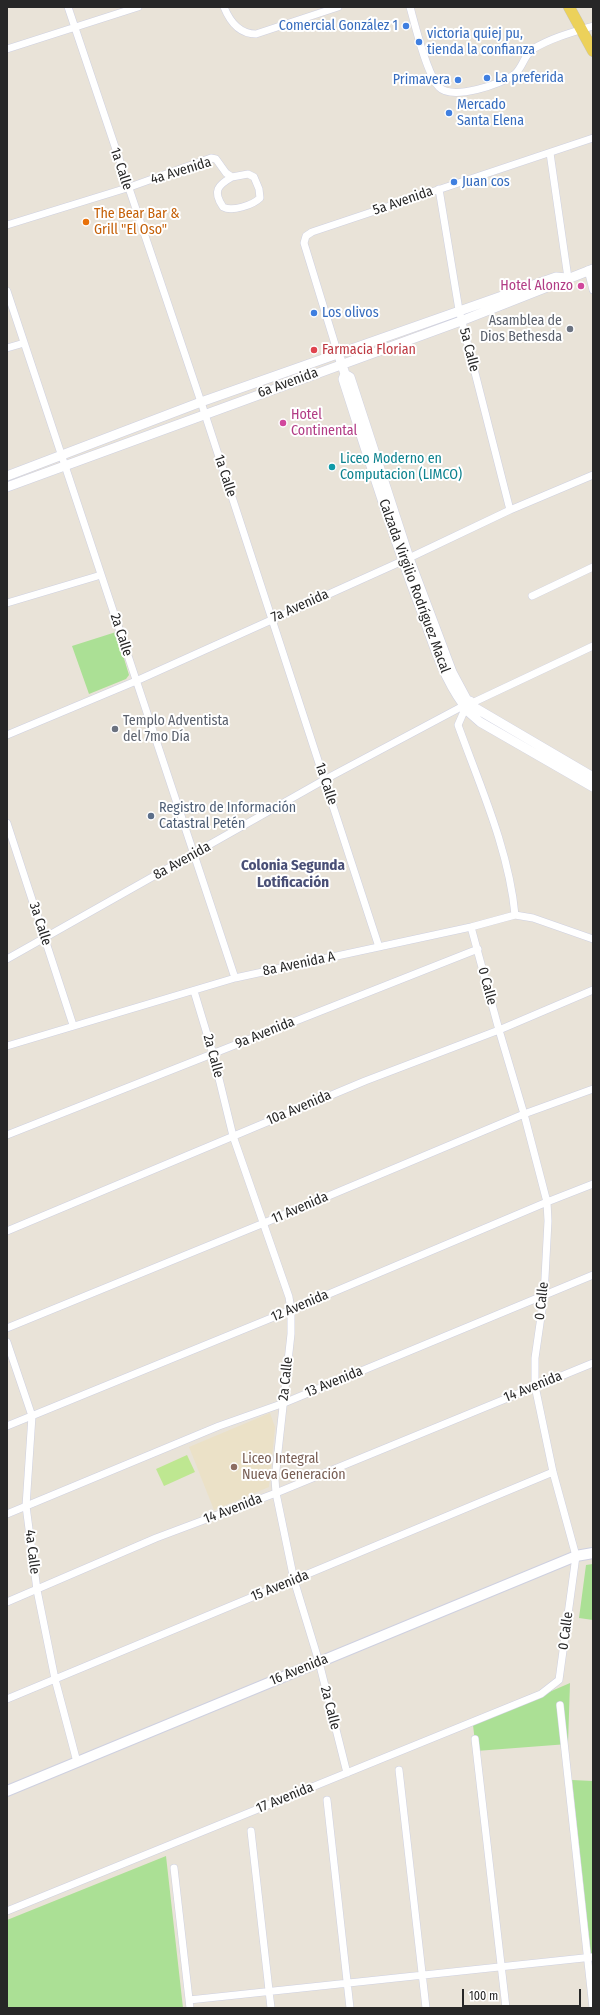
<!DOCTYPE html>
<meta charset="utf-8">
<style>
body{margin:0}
#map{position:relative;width:600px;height:2015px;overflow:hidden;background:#e9e3d8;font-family:"Fira Sans Condensed",sans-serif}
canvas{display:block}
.frame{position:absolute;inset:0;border:8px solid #272727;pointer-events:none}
.scale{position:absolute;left:462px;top:1989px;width:119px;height:18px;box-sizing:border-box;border:2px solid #272727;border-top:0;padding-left:5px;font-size:12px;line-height:14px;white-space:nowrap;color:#272727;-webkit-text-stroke:3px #fff;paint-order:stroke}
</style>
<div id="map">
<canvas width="600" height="2015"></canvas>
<div class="frame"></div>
<div class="scale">100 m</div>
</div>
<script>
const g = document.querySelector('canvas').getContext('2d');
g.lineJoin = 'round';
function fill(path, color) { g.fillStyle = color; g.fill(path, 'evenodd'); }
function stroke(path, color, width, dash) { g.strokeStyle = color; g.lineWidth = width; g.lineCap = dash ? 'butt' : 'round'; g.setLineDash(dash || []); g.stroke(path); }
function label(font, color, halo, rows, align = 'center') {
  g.font = font + ' "Fira Sans Condensed",sans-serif'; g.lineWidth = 4; g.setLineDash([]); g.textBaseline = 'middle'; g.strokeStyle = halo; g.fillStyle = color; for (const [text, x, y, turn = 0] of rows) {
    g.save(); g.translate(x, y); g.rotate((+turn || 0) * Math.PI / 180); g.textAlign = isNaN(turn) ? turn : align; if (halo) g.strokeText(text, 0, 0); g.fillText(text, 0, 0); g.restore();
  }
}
const education = new Path2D(`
 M270,1413L275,1427L269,1487L214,1510L189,1447Z`);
const green = new Path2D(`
 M116,632L129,675L126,679L89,694L72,646Z
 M593,1564V1620L579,1618L586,1565Z
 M570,1683L568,1744L476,1751L473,1725Z
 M572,1780L593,1781V1964L592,1965Z
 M166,1856L183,2008H7V1920Z`);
const pitch = new Path2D(`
 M187,1455L195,1472L164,1486L156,1469Z`);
const minor = new Path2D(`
 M68,7L201,402L379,947
 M224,7C230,22 239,34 256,34L338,7
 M410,7C415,25 427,75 439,87C452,101 502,84 515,74C523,67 524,55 533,49C551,38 573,32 593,26
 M7,49L138,7
 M550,153L568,278
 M439,189L459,310L510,510
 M7,225L127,188L211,158L216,159L226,173L232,177L248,174L254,177L259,189L260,198C253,205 232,212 223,207C212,191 218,185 232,177
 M588,270L593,290
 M7,291L235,978
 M7,348L24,343
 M338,354L304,243L306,236L312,232L593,138
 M532,596L593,567
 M7,603L101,575
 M472,703L593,646
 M465,709L458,725C480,786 509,850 515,915
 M7,735L136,681L409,558L510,510L593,475
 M7,823L73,1025
 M7,959L324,780L463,706
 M194,991L213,1054L233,1136L289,1297L291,1310V1334L275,1479L276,1493L294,1580L319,1662L347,1773
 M7,1046L235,978L471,927L515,915L533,918L593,939
 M7,1135L478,949
 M7,1231L365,1081L499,1030L593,990
 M7,1328L264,1223L524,1114L593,1089
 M7,1342L32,1416L26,1506L37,1590L55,1679L77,1762
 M7,1426L291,1310L547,1202L593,1184
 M7,1514L219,1426L284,1403L593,1275
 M7,1602L156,1538L276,1493L593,1363
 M7,1699L553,1472
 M560,1705L593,2008
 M475,1739L506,2008
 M399,1770L426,2008
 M327,1800L350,2008
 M251,1831L271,2008
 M174,1868L190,2008
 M7,1911L541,1694L559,1680L576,1556L553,1472L535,1386V1358L544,1296L548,1221L547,1202L524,1114L499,1030L471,927
 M189,2000L593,1957`);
const tertiary = new Path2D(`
 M340,359L345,374L350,377L409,558L452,672L467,700
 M345,374L343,379C368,456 391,532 420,607C432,640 442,675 463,704
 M7,476L201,402L556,277L567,278
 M7,487L461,321L593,269
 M472,706L593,777
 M468,710L472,708V705L470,701L467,700L463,702V707L480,722L593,787`);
const secondary = new Path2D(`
 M7,1791L576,1556L593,1553`);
const primary = new Path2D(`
 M569,7L593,51`);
const markers = [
 [406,26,4,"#3f7fe0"],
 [419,42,4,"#3f7fe0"],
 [487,78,4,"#3f7fe0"],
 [458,80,4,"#3f7fe0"],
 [449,113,4,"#3f7fe0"],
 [454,182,4,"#3f7fe0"],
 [86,222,4,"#e8710a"],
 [581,286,4,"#d1479c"],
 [314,313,4,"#3f7fe0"],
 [570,329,4,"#6b7280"],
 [314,350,4,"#e0444e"],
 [283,423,4,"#d1479c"],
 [332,467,4,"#0f9aa8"],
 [115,729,4,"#6b7280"],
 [151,816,4,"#5c6f8a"],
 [234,1467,4,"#8d6e63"]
];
const shopNames = [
 ["Comercial González 1",398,26,"right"],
 ["victoria quiej pu,",427,34],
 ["tienda la confianza",427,50],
 ["La preferida",495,78],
 ["Primavera",450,80,"right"],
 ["Mercado",457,105],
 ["Santa Elena",457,121],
 ["Juan cos",462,182],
 ["Los olivos",322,313]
];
const streetNames = [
 ["1a Calle",121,169,72],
 ["4a Avenida",181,171,-17],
 ["5a Avenida",403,201,-19],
 ["5a Calle",469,350,76],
 ["6a Avenida",288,383,-20],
 ["1a Calle",225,476,72],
 ["Calzada Virgilio Rodríguez Macal",414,586,70],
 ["7a Avenida",300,606,-24],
 ["2a Calle",121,635,72],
 ["1a Calle",326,784,72],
 ["8a Avenida",182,861,-29],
 ["3a Calle",40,924,72],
 ["8a Avenida A",299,964,-12],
 ["0 Calle",487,986,75],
 ["9a Avenida",265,1033,-22],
 ["2a Calle",213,1056,75],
 ["10a Avenida",299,1108,-23],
 ["11 Avenida",300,1208,-23],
 ["0 Calle",542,1301,-84],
 ["12 Avenida",300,1306,-23],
 ["2a Calle",286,1379,-84],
 ["13 Avenida",334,1382,-22],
 ["14 Avenida",533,1387,-22],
 ["14 Avenida",233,1509,-21],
 ["4a Calle",32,1552,83],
 ["15 Avenida",280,1586,-22],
 ["0 Calle",566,1631,-82],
 ["16 Avenida",299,1670,-22],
 ["2a Calle",330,1708,76],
 ["17 Avenida",285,1798,-22]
];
const foodNames = [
 ["The Bear Bar &",94,214],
 ["Grill \"El Oso\"",94,230]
];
const hotelNames = [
 ["Hotel Alonzo",573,286],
 ["Hotel",291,415,"left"],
 ["Continental",291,431,"left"]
];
const worshipNames = [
 ["Asamblea de",562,321],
 ["Dios Bethesda",562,337],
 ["Templo Adventista",123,721,"left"],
 ["del 7mo Día",123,737,"left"]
];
const healthNames = [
 ["Farmacia Florian",322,350]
];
const cultureNames = [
 ["Liceo Moderno en",340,459],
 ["Computacion (LIMCO)",340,475]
];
const serviceNames = [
 ["Registro de Información",159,808],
 ["Catastral Petén",159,824]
];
const educationNames = [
 ["Liceo Integral",242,1459],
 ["Nueva Generación",242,1475]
];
const neighbourhoodNames = [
 ["Colonia Segunda",293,866],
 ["Lotificación",293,883]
];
fill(education, '#ebe1c7');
fill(green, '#abe095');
fill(pitch, '#bee791');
stroke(minor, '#ced0e0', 8);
stroke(tertiary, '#ced0e0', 10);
stroke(secondary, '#ced0e0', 12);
stroke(primary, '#c3c3c3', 12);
stroke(minor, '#fff', 7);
stroke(tertiary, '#fff', 9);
stroke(secondary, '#fff', 10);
stroke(primary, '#ecd15a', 11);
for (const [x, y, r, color] of markers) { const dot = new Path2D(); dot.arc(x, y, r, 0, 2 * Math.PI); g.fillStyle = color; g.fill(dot); stroke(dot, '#fff', 1.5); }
label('14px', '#366cbe', '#fff', shopNames, 'left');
label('14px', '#272727', '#fff', streetNames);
label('14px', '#c56008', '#fff', foodNames, 'left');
label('14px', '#b23c85', '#fff', hotelNames, 'right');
label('14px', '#5b616d', '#fff', worshipNames, 'right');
label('14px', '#be3a42', '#fff', healthNames, 'left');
label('14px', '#0d838f', '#fff', cultureNames, 'left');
label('14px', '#4e5e75', '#fff', serviceNames, 'left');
label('14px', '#785e54', '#fff', educationNames, 'left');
label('bold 15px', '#494f76', '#fff', neighbourhoodNames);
</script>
